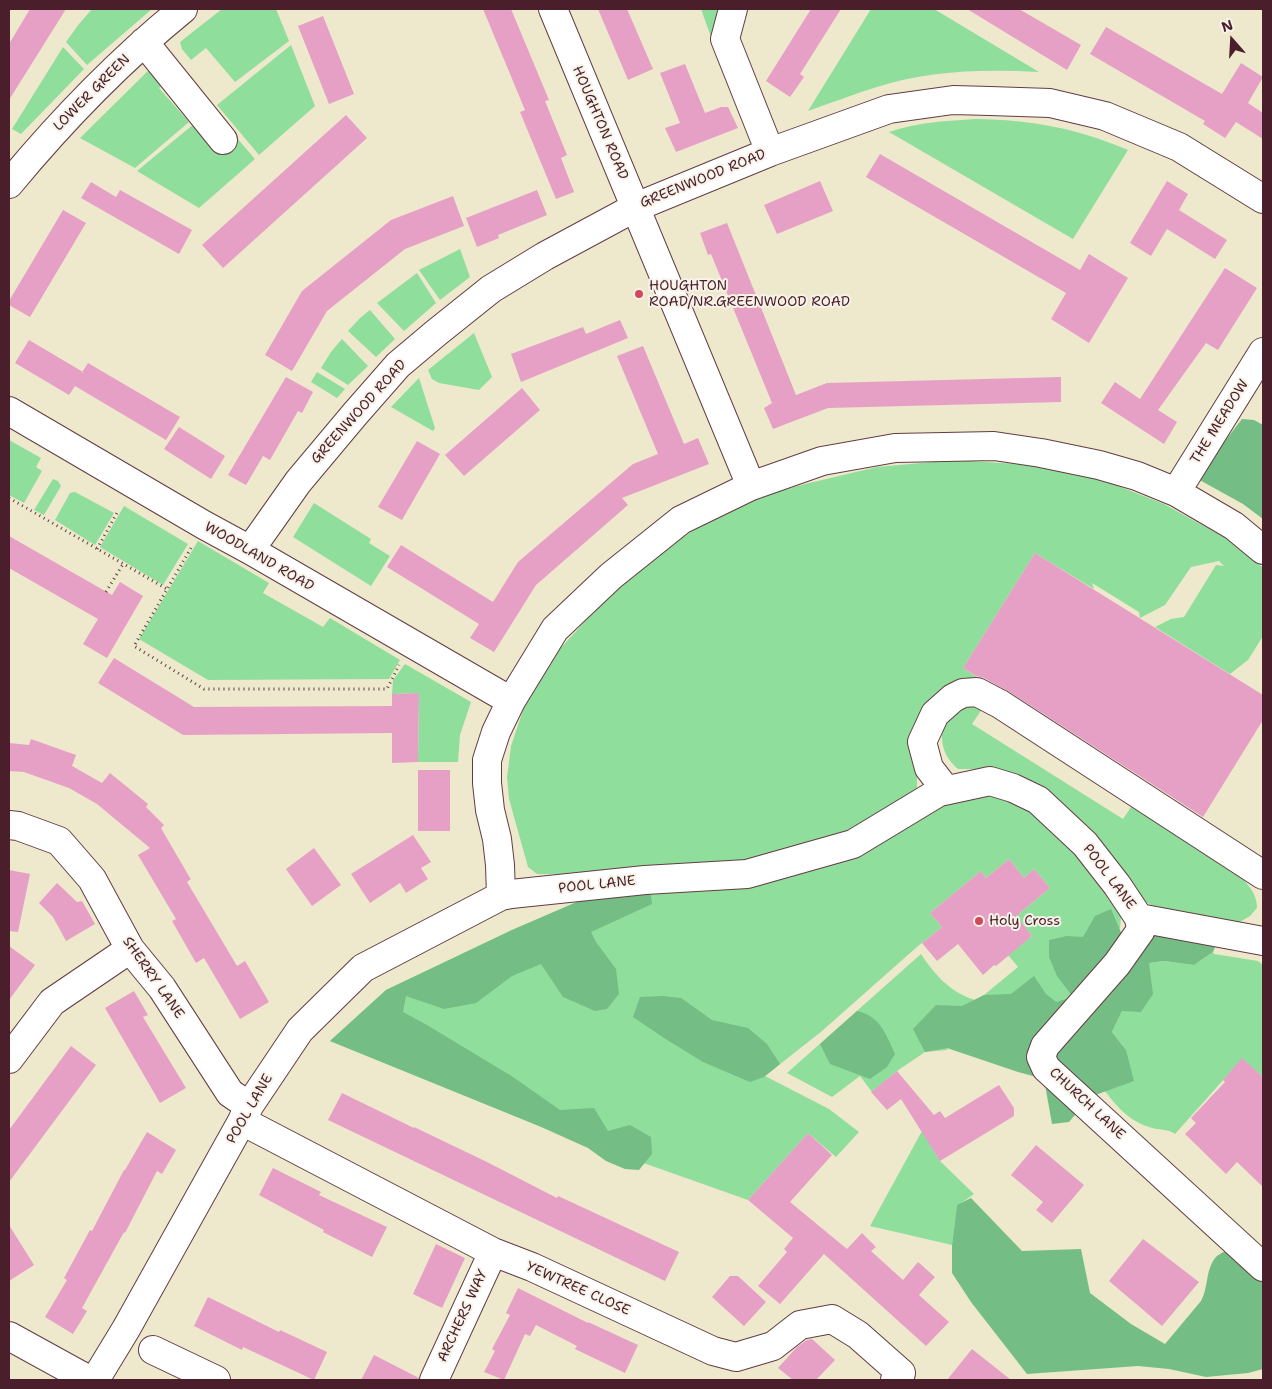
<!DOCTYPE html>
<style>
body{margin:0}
#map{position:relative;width:1272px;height:1389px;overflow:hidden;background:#eee8cd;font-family:"Shantell Sans",sans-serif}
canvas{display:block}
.frame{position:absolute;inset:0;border:10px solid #4a1f2b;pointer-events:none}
.north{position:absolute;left:1207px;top:15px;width:50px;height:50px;-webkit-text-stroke:4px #f7f3e8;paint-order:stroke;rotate:341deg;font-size:14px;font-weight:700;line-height:20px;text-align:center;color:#4a1f2b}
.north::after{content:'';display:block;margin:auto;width:18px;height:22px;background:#4a1f2b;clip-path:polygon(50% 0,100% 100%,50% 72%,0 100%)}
</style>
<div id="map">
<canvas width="1272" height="1389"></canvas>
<div class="frame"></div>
<div class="north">N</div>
</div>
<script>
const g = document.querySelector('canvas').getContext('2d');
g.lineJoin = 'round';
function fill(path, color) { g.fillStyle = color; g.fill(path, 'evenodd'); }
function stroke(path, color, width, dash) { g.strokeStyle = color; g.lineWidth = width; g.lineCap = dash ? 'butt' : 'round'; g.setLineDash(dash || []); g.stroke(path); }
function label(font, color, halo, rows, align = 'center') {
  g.font = font + ' "Shantell Sans",sans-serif'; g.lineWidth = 4; g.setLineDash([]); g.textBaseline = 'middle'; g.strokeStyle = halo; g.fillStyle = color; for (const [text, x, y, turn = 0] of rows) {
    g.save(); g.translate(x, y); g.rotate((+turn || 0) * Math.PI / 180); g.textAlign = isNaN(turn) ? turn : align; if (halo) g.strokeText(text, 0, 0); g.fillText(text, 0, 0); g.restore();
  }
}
const green = new Path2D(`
 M92,9H152L87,65L66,42L79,24Z
 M222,9H276L289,41L235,82L206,48L191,60L182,49L180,42Z
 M701,9H724L719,33L711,37Z
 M871,9H934L1039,72C985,69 929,70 877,87C854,94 831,103 808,111Z
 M291,45L315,106L259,155L217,105Z
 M63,47L84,69L21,134L12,129Z
 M158,61L174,75L159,88L189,122L135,168L80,138Z
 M212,109L255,159L199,208L137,171Z
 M976,119C1032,120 1076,128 1128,150L1073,239L889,132C918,122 947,121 976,119Z
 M460,249L470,277L440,300L419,270Z
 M417,273L436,303L404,331L377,303Z
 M370,310L395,339L376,357L348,331L360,318Z
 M474,333L492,377L479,390L439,383L432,379L428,370Z
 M342,339L368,366L348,385L321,368L331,352Z
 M317,372L345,389L337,398L311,382Z
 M419,378L435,428L433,431L391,407Z
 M9,440L41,458L36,467L42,471L24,503L9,495Z
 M954,460L1034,465L1098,478L1164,504L1236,544L1263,568V636L1248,660L1230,674L1155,627L1171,619L1184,617L1216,565L1224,566L1219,561L1191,567L1165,605L1140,618L1139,612L1092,583L1094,589L1035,553L963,668L983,681L974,677L953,685L917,773V788L909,800L850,837L744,864L590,875L537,874L528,867L509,799L507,777L511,746L526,701L558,651L618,585L666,548L736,503L805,484L877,467Z
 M53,479L58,481L61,486L44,515L34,510Z
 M75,492L114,513L95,545L55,520L70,493Z
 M314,503L371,539L369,543L390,556L371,586L293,537Z
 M124,506L188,544L163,585L100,547Z
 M198,541L269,583L263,593L323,627L330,618L400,660L389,679L208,680L139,639Z
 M405,664L471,702L460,735L458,762H418L419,693L392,694L393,680Z
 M960,703L975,705L982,709L972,724L1123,819L1133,804L1242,878C1250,887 1257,895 1257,908L1250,916L1238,923L1159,909L1138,898L1000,773L978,769H958C942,755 942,744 941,723Z
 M991,787L1053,816L1122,907L1120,928L1063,1009L956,1032L947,1050L925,1052L897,1071L872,1092L860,1076L832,1097L787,1073L921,954C934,974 951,993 975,1000L984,995L1018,967L1008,955L1032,936L1016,916L1050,888L1034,869L1024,878L1009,859L986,878L981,871L930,913L942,927L918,946L822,1031L765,1076L829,1109L859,1132L836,1157L808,1133L748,1200L539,1126L330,1041L386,990L512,930L600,892L747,881L961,794Z
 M1213,952L1214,954L1258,961L1263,965V1077L1242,1059L1175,1134C1169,1129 1160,1130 1152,1128C1131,1122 1118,1109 1105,1091L1120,1086L1126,1050L1112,1032L1122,1011L1149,963L1164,961L1194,965Z
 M922,1131L940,1161L974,1194L957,1206L952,1245L870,1226Z`);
const forest = new Path2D(`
 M1242,419L1254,420L1263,425V519L1243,504L1196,478Z
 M650,889L652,904L591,932L596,942L616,969L619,994L607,1009L595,1011L563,997L541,964L512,976L476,1003L444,1009L406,996L403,1012L427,1025L513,1077L560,1110L594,1108L608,1131L630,1125L651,1137L652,1154L639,1170L625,1169L606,1161L588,1148L539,1126L330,1041L386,990L512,930L600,892Z
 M1111,909L1126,944L1170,929L1220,936L1213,952L1194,965L1164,961L1149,963L1153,994L1141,1012L1122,1011L1112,1032L1126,1050L1134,1081L1090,1097L1069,1122L1052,1124L1044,1079L1018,1072L947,1048L925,1052L913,1029L936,1005L962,1006L984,995L1011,994L1034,976L1046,994L1056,1002L1073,997L1057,976L1049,957V940L1067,936L1083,937L1095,916Z
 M663,996L681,998L712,1020L748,1028L767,1044L780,1064L764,1077L750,1082L703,1062L664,1038L633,1017L640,997Z
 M857,1011C880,1016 886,1034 895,1054L887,1067L870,1079L830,1064L820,1044Z
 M971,1198L1022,1251L1081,1249L1090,1293L1131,1324L1165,1344L1201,1301C1209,1287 1205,1268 1217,1256C1222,1252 1230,1249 1235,1246L1263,1273V1369L1248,1373L1206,1377L1169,1369L1138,1366L1027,1374L971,1302L952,1273V1245L957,1205Z`);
const building = new Path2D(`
 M30,9H66L9,100V44Z
 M483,9H511L549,100L545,101L567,155L561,158L574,192L556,199L520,112L525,110Z
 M598,9H627L653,69L628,80Z
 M811,9H841L800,74L804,77L790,97L766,81Z
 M967,9H1019L1081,45L1067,70Z
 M323,16L354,94L329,104L298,26Z
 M1106,27L1222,94L1241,63L1263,77L1248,103L1263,113V139L1236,122L1225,138L1203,124L1205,121L1090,54Z
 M685,64L705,113L721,107H728L738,128L676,152L665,128L680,123L660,73Z
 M346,115L367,138L223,268L202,245Z
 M880,154L1080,270L1089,254L1128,278L1089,343L1051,319L1066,293L866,177Z
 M820,181L833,211L777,234L764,205Z
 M1167,181L1188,194L1179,210L1227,240L1215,259L1167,229L1151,256L1130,243Z
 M91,182L116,197L120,190L192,230L179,254L81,198Z
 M537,190L547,215L498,235L499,238L477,247L466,218Z
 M453,196L464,226L405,249L327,311L292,371L265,355L302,291L391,220Z
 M63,210L86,223L30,317L9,305V301Z
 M727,223L796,395L827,383L1061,377V402L828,408L773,429L764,408L772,403L711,254L708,255L700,233Z
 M1225,268L1257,288L1218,350L1206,343L1158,410L1177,422L1164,444L1101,403L1115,382L1140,399Z
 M620,320L628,338L521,382L511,354L583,327L586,334Z
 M29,340L83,372L81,374L88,363L180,417L166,440L75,386L69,395L15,363Z
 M643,346L684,444L698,438L709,464L622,498L628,505L536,585L494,652L470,638L479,624L387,567L401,545L493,602L518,562L633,464L658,454L617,356Z
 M286,377L313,392L302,413L298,411L270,460L263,456L246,485L228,475Z
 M522,388L540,410L464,476L445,455Z
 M179,427L225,456L211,479L164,449Z
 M417,441L440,454L402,520L378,507Z
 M9,536L112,595L120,582L143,596L107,658L83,644L98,619L9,568Z
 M1035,553L1263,695V720L1203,817L1008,691L984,678L976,676L963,668Z
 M114,658L194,707L392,706V694L419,693L418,762L392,763V733L183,735L98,683Z
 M31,739L76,755L72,766L102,783L110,773L148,804L146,807L164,825L161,828L190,878L191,879L187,882L237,966L245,961L269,1002L240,1019L204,958L196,963L172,921L176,919L138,855L150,848L97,804L69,788L24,772L9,771V743L29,745Z
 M418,770H450V831H418Z
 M413,835L431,862L421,868L428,879L406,893L400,883L370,903L351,874Z
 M314,848L341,885L312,906L286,869Z
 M1009,859L1024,878L1034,869L1050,888L1016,916L1032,936L996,966L994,965L983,975L958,944L937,961L922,943L942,927L930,913L981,871L986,878Z
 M9,870L30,874L18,932L9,931Z
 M57,883L77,902L82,901L95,924L66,941L53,917L39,903Z
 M9,946L35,965L9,1000Z
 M134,991L148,1015L143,1017L186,1088L160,1103L105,1008Z
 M71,1046L96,1065L9,1182V1130Z
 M1242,1058L1263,1077V1187L1237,1162L1226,1174L1185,1134L1196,1123L1191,1118L1225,1082L1223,1080Z
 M897,1071L934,1115L940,1111L945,1118L999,1085L1014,1108V1116L940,1161L901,1099L887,1110L871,1092Z
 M342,1093L414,1128V1127L487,1162L557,1198L558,1196L679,1252L665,1281L328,1120Z
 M147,1132L176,1150L162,1174L157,1171L125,1233L124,1232L82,1308L87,1311L73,1334L45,1317L67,1280L64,1278L90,1230L92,1231L124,1170H125Z
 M808,1133L832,1155L790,1202L847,1249L862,1233L876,1247L871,1251L903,1280L918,1262L935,1277L919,1295L949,1322L926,1346L824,1254L780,1304L758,1286L787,1252L784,1249L793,1238L748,1200Z
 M1036,1145L1084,1185L1052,1223L1036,1210L1043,1202L1011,1175Z
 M273,1168L321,1192L319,1195L387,1227L372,1257L323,1232L324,1230L259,1195Z
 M9,1225L34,1265L9,1281Z
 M1143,1239L1199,1282L1162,1326L1109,1281Z
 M436,1244L465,1258L442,1308L413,1294Z
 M730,1276H738L766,1302L744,1326L712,1297Z
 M518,1288L588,1323V1322L638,1345L625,1373L575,1349L577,1346L536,1325L530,1336L525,1334L504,1380L484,1372L495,1351L492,1349L510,1315L506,1313Z
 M208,1297L279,1332L280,1330L327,1352L314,1380L243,1347L242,1350L194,1326Z
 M812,1339L835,1360L816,1380H793L778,1368L797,1347L807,1340Z
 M972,1349L1011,1380H947Z
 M374,1355L419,1378V1380H361Z`);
const path = new Path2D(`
 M9,498L167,589
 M191,548L134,646L204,689H387L399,665
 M97,549L118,511
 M106,592L123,564`);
const minor = new Path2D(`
 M553,9L751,486
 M733,9L725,39L770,152
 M144,42L223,140
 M9,184C62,120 118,62 183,9
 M9,411L204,525L250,550L511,701
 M1176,492L1263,352
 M250,550L298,482L355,414L398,365L436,333L491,289L545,256L636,207L770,152L889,109L953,100L990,101L1050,103L1105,116L1179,147L1263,199
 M946,790L929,768L922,742L935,714L953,698L963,693L977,692L1000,704L1263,875
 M9,825L18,826L59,841L92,879L130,949L162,988L230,1093L249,1106
 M501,896L500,865L497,839L490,810L487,783V760L496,732L511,701L555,629L611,576L681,520L751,486L822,461L895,448L994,446L1041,453L1099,465L1137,476L1176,492L1234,526L1263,550
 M1139,918L1141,930L1117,964L1045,1046L1041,1057L1046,1068L1263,1267
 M9,1059L52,1002L130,949
 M242,1121L493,1252L532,1267L713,1351L736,1357L773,1346L800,1325L832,1319L858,1335L901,1373L895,1380
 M9,1336L89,1380
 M153,1350L216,1380
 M95,1380L126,1329L242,1121L249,1106L300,1030L363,968L501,896L511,894L645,880L747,874L853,844L939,792L990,781L1013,788L1038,800L1085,844L1117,885L1139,918L1263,941
 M434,1380L493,1252`);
const markers = [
 [639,294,5,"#d1495b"],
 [979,921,5,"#d1495b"]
];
const streetNames = [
 ["LOWER GREEN",92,93,-45],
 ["HOUGHTON ROAD",600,123,67],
 ["GREENWOOD ROAD",703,179,-22],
 ["GREENWOOD ROAD",359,412,-48],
 ["THE MEADOW",1220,422,-58],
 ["WOODLAND ROAD",259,557,30],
 ["POOL LANE",1109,877,53],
 ["POOL LANE",597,885,-6],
 ["SHERRY LANE",153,978,55],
 ["CHURCH LANE",1087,1104,43],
 ["POOL LANE",250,1109,-60],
 ["YEWTREE CLOSE",578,1289,24],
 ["ARCHERS WAY",463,1316,-65]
];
const poiNames = [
 ["HOUGHTON",649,286],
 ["ROAD/NR.GREENWOOD ROAD",649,302],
 ["Holy Cross",989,921]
];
fill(green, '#90de9c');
fill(forest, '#74bd84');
fill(building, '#e6a0c6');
stroke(minor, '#633d43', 30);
stroke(path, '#633d43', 3, [1, 4]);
stroke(minor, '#fff', 28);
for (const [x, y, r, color] of markers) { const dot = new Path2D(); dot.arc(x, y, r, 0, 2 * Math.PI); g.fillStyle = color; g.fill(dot); stroke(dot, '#f7f3e8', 2); }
label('14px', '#4a1f2b', '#f7f3e8', streetNames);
label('14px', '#4a1f2b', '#f7f3e8', poiNames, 'left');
</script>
